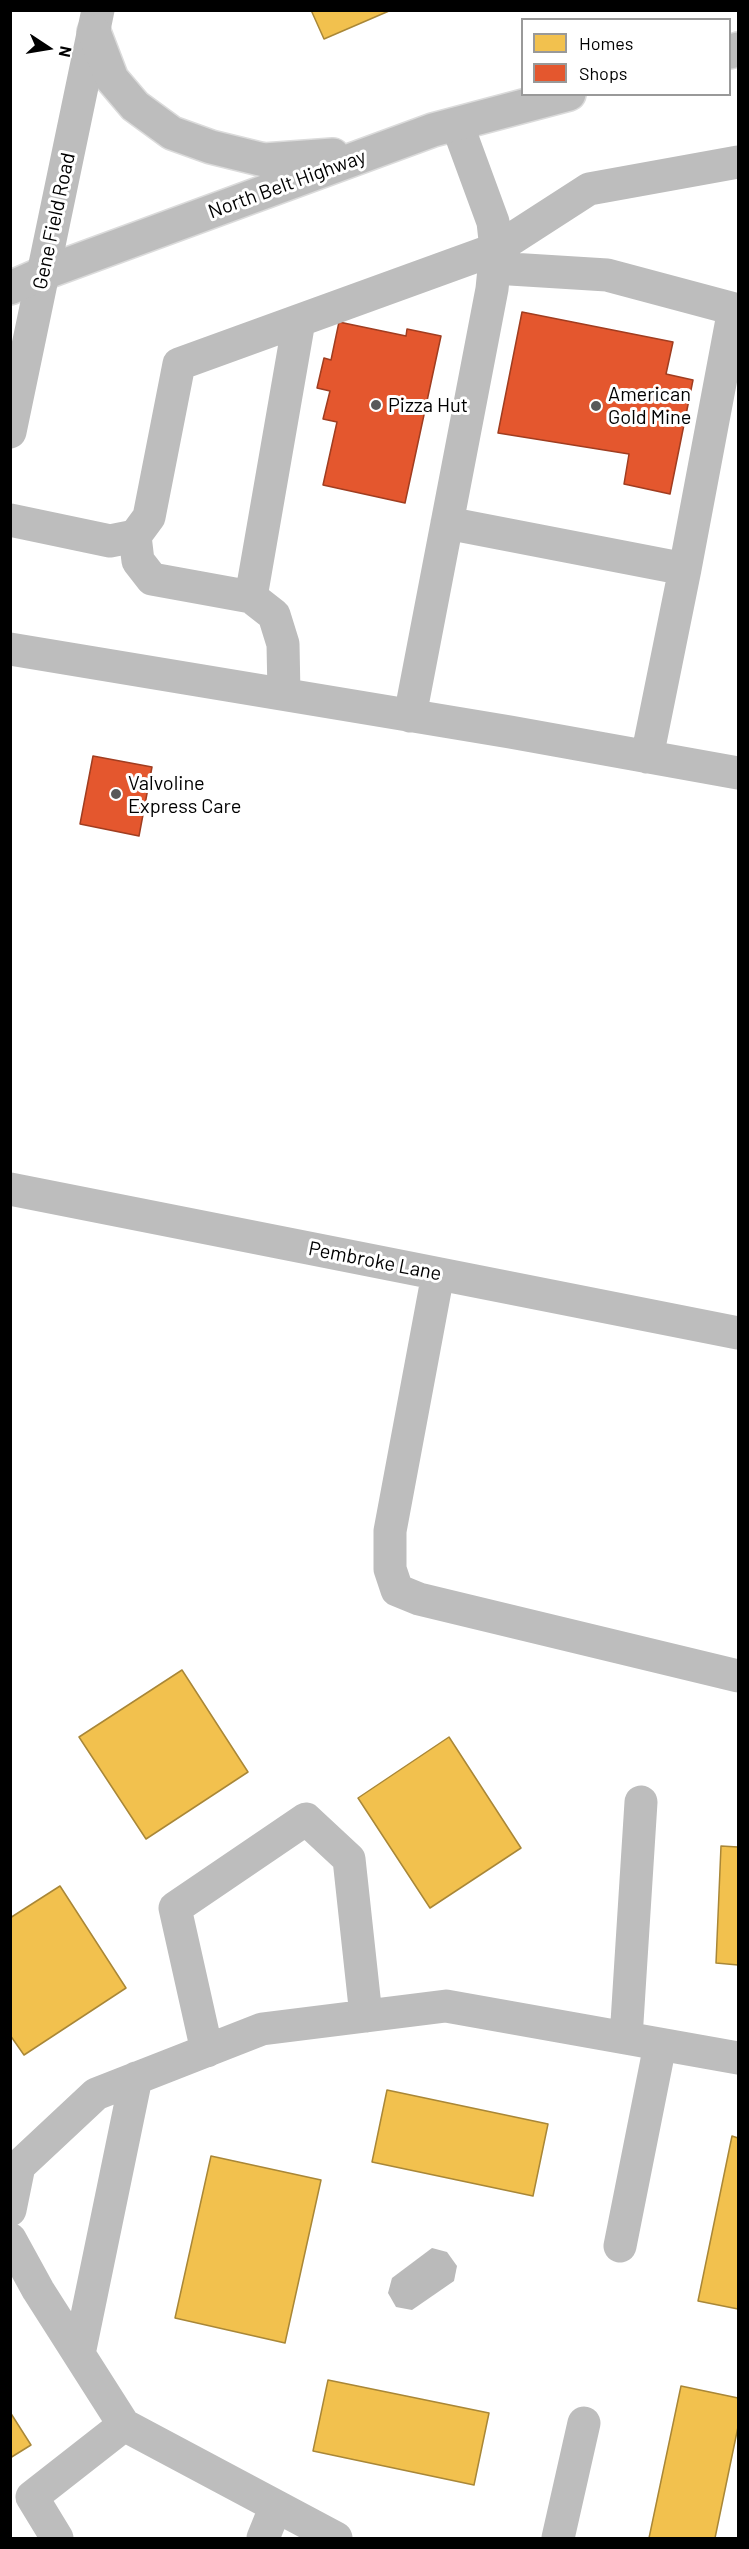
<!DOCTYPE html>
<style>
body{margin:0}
#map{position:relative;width:749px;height:2549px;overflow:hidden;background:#fff;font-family:Barlow,sans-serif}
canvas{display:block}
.frame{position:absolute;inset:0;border:12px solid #000;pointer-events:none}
.legend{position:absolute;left:521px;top:18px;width:210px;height:78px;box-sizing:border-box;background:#fff;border:2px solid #999;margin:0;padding:8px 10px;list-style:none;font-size:18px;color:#000}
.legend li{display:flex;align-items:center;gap:12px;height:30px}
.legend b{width:30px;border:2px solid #999}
.north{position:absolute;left:18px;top:18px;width:60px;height:60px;-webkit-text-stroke:4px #fff;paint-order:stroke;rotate:102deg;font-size:16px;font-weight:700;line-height:24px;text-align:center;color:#000}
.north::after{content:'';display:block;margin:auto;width:21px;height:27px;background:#000;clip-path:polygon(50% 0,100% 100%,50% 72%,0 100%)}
</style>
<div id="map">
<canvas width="749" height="2549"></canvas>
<div class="frame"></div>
<ul class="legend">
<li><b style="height:16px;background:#f2c14e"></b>Homes</li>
<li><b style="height:16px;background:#e4572e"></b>Shops</li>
</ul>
<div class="north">N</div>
</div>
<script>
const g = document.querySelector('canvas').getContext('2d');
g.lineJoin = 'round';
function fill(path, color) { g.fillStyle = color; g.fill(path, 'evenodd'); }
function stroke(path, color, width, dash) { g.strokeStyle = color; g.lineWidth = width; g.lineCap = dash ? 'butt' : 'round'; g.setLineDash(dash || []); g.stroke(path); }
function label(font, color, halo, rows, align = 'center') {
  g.font = font + ' Barlow,sans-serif'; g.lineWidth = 6; g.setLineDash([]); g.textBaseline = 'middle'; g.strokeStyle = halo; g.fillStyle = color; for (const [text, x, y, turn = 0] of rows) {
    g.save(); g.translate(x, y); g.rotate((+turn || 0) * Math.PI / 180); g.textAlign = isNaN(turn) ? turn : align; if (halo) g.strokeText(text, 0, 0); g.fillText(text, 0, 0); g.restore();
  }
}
const water = new Path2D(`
 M432,2248L447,2252L457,2266L454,2281L412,2310L396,2307L388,2293L392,2278Z`);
const homes = new Path2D(`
 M311,10H389V11L324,39Z
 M182,1670L248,1772L146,1839L79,1737Z
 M449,1737L521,1848L430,1908L358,1798Z
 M721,1846L738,1847V1965L716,1963Z
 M60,1886L126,1988L24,2055L10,2035V1918Z
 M387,2090L548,2124L533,2196L372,2162Z
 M732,2136L738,2138V2309L698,2301Z
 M211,2156L321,2180L285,2343L175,2318Z
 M328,2380L489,2413L474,2485L313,2451Z
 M681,2386L738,2398V2427L715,2538H649Z
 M10,2412L31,2445L10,2458Z`);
const shops = new Path2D(`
 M522,312L673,342L666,374L693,380L670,494L624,484L629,454L498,433Z
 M339,322L406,336L407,329L441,336L405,503L323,485L337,422L323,419L330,391L317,388L324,358L331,360Z
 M93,756L152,767L139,836L80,824Z`);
const minor = new Path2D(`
 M494,268L607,275L738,310
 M10,432L98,10
 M10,520L110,541L135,536L149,517L179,364L496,249L589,189L738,162
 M447,523L685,569L734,309
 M135,536L138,561L152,579L251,597L299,321
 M251,597L274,615L283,644L284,694
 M10,649L510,732L738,773
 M410,716L492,289L496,249L493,222L457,124
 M647,757L685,569
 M10,1189L738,1333
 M438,1274L390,1531V1569L397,1590L419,1599L738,1676
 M626,2038L641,1802
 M207,2051L175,1908L306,1819L349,1859L366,2016
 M10,2210L19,2166L96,2094L262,2029L446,2006L738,2058
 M10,2239L38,2290L124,2425L336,2538
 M620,2246L660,2045
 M79,2354L136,2078
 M57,2538L32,2497L124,2425
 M263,2538L276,2506
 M558,2538L584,2423`);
const major = new Path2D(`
 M94,32L112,79L135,106L172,133L211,147L264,160L333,155
 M730,52L738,49
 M10,288L44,273L433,130L569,94`);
const markers = [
 [376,405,6,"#595959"],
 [596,406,6,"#595959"],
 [116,794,6,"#595959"]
];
const streetNames = [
 ["North Belt Highway",287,184,-20],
 ["Gene Field Road",54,221,-78],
 ["Pembroke Lane",375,1261,11]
];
const poiNames = [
 ["American",608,394],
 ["Gold Mine",608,417],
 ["Pizza Hut",388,405],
 ["Valvoline",128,783],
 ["Express Care",128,806]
];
fill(water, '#bababa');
fill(homes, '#f2c14e');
stroke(homes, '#a98737', 1.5);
fill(shops, '#e4572e');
stroke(shops, '#a03d20', 1.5);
stroke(major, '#dbdbdb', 36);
stroke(minor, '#bdbdbd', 33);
stroke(major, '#bdbdbd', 33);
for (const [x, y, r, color] of markers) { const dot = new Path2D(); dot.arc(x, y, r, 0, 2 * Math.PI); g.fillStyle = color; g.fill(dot); stroke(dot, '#fff', 2); }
label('20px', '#000', '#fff', streetNames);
label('20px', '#000', '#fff', poiNames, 'left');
</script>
